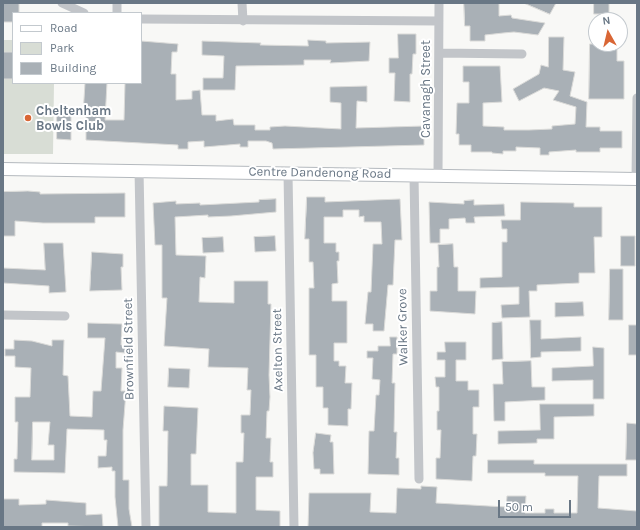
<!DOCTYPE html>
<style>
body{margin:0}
#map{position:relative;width:640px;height:530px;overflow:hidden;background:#f8f8f6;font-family:Karla,sans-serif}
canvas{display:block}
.frame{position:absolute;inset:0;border:4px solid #697785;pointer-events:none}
.legend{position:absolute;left:12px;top:12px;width:130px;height:72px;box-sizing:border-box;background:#fff;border:1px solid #c3c9ce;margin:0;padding:5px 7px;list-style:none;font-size:12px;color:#697785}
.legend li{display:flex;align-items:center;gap:8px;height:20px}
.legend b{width:20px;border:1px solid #c3c9ce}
.north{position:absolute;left:588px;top:12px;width:40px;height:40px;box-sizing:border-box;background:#fff;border:1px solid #c3c9ce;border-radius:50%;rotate:352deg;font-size:11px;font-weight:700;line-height:16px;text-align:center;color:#697785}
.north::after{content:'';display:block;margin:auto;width:14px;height:18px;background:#d96635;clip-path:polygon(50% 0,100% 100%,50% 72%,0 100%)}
.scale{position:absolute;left:498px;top:500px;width:73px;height:18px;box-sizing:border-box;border:2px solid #697785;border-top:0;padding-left:5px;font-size:12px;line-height:14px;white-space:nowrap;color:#697785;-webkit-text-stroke:3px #fff;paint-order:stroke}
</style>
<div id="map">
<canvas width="640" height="530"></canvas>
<div class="frame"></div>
<ul class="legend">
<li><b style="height:5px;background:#fff"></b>Road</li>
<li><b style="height:11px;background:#d8ddd5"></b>Park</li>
<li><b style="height:11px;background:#a9b0b6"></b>Building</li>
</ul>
<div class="north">N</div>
<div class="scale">50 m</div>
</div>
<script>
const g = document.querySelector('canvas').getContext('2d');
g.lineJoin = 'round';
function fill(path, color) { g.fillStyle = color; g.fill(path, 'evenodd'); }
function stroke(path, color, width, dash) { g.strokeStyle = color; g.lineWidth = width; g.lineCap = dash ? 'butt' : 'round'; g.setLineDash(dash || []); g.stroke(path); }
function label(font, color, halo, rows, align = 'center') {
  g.font = font + ' Karla,sans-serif'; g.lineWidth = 4; g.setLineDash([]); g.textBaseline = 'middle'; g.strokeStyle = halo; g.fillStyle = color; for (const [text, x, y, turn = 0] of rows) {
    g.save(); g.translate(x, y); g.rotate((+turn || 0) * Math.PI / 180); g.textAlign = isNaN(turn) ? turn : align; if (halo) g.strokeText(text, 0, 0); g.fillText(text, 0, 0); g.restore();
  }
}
const green = new Path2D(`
 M3,40H13V83H54L53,154H3Z`);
const building = new Path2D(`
 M3,3H19V13H13V22H3Z
 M464,3H499V16L511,15L512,18L545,23L538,35L514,32L503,33L485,35V41H470V26H465Z
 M524,3H556L550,14Z
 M594,3H609V14H594Z
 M398,34H416V54H413L412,74H410V102L394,101L395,73H389V58H398Z
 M549,37H564L563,70L575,72L570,96L587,102L586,127H600V131H622V148H600V152H576V150L549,152V155H540V148L516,147V151H503V154L492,153V152H471V145H459V134H456L457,103H469V82H463V66H500L502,102L483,103V126L504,127V130H529L552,129V126L575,124L576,107L553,100L559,91L544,88L519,101L513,89L539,74L541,65L548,67Z
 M308,40L326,41V43L370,42L369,61L330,63L331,60H304V65L236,66L235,90H203V78H223L224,56L202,55V41L261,43L260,45L308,46Z
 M141,41L178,44L177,52H172L171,74H176V100L192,99V91L200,90L202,115H216V121L233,119L234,125H255V130H270V127L285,126L341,129V103L330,102V87L367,86V102L357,101L356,128L424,126V145L273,149L272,143L266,141H248V147H240V144L204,147V141L188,142V149H178V145L86,140V115H83L85,83H107L105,120H124L125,83H141Z
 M590,44H617V61H624V99H589Z
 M3,52H13V79H3Z
 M57,113H71V140L57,139Z
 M28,191L40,192V194L125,193V217H95V223H43L15,221V236H3V192Z
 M307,197H325V202L400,199L402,240H395L393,285H388L384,331H373V324H365L368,292H371L373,244H382L381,222H364V216L359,217V210H343V217H324V243H336V252H339V261H337L338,283L332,284V301H347V343H334V361H339V366H346L345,383H352L351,409H348V426L328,425V408H323V387H316V355H309V288H314L313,262H309V239H305Z
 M276,199V212L231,216L208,217V215L175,217L176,255L206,256L205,278L200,277L199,302L234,303V281H268V304H271L269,375L270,397L269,411H267L266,438H271L270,462H273V477H256V510L280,511V527H159V486H167L168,431H163L164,406L198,408L196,454H191V485H208V512L236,513V462H243L244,433H241V415H250L251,390H247L248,368L208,367L209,349L164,346L167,298H162V245H155L153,203L176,201V204L200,203V205L259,202V200Z
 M474,200V205L504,204L505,216L474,217L475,223H466L465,218L449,219V229H440V243H430L429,202L464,204V201Z
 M521,202L574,203V207H602V237H594L595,273H579V283L537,285V291H529L530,317L502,318L501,305L519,304V287L480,288V278L502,277V242H507V229H502L501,220H520Z
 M275,236L276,251L255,252L254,237Z
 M621,236H635V266H621Z
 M223,237L224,252L203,253L202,238Z
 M44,243H63L66,292L49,293V286L3,283V268L45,270Z
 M453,244L454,267H458V291H476L475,314L430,311V291H437V267H439L438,245Z
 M92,252L123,254V267H121L122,290L90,291Z
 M610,269H623V320H609Z
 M583,302L584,316L555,317V303Z
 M530,320H541V339L581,337V351L541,352V357L531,358Z
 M502,322L503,359L492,360V323Z
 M88,323L122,324L121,345H126L125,353L116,352V368H122L121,391H126L123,430V480H129V509L132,527H118L115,497V471H112V467L98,468V456H106L107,440H104V430L67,429L65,473L14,472V459H17L18,422H15V397H30L31,368L15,367V356H5V349H14V340L32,341L52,346V340H64L63,375L68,376L70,416L92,417L93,391H101L105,338H88ZM33,422H50L48,445H54V460H32Z
 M629,325H637V355H629Z
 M390,337H397V354H393L392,383H395L394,432H397L396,458H399V475L368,474L369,431H374L376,395H379L380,380L372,379L373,358H367V351H378V346H390Z
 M445,342H466V360H456V381H468V390H479V407H473V434H477L476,456H473L472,481L436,479V458H440L441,430H437V411H439V387H436L435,377H445V360H437V352H445Z
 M593,347L604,348V399H593V380L552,381V368L593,366Z
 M531,361L532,387H545V400L505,402V421H494L493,384H503L502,362Z
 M169,368L190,369L189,388L168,387Z
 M540,404H594V416L554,417V439H537V443L498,444V431L540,430Z
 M627,423L637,424V460H626Z
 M316,433L331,435L330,442H333L334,474H320V469H314L313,453Z
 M488,460H534V464H627V476H599L598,508L637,511V527H308L309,493H371L370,512L396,513L397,488L421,489V486L437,487L436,503L506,507L507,496H526L525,513H545V509H554V513H577L578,476H545V473H488Z
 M3,499H19V505L46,504V500L86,503V515L102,514L103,527L68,526V523H42V527H3Z`);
const minor = new Path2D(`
 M62,3L84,13
 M242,3L243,21
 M117,13V3
 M141,19L439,21
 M439,53L522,54
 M139,170L146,527
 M288,173L294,527
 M414,175L419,479
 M438,175L439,3
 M636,179L637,98
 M3,315L65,316`);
const secondary = new Path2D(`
 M3,169L637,179`);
const markers = [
 [28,118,4,"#d96635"]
];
const streetNames = [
 ["Cavanagh Street",426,89,-90],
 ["Centre Dandenong Road",320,173,1],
 ["Walker Grove",403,327,-91],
 ["Brownfield Street",129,349,-91],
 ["Axelton Street",278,350,-91]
];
const poiNames = [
 ["Cheltenham",36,111],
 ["Bowls Club",36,126]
];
fill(green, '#d8ddd5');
fill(building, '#a9b0b6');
stroke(building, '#dadad8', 1);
stroke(secondary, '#b4b9be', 14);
stroke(minor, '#c2c5c9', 9);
stroke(secondary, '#fff', 12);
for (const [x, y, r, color] of markers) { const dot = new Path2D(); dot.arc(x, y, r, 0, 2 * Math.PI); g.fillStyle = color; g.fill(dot); stroke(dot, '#fff', 1.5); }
label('13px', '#697785', '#fff', streetNames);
label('bold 13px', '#697785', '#fff', poiNames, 'left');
</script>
